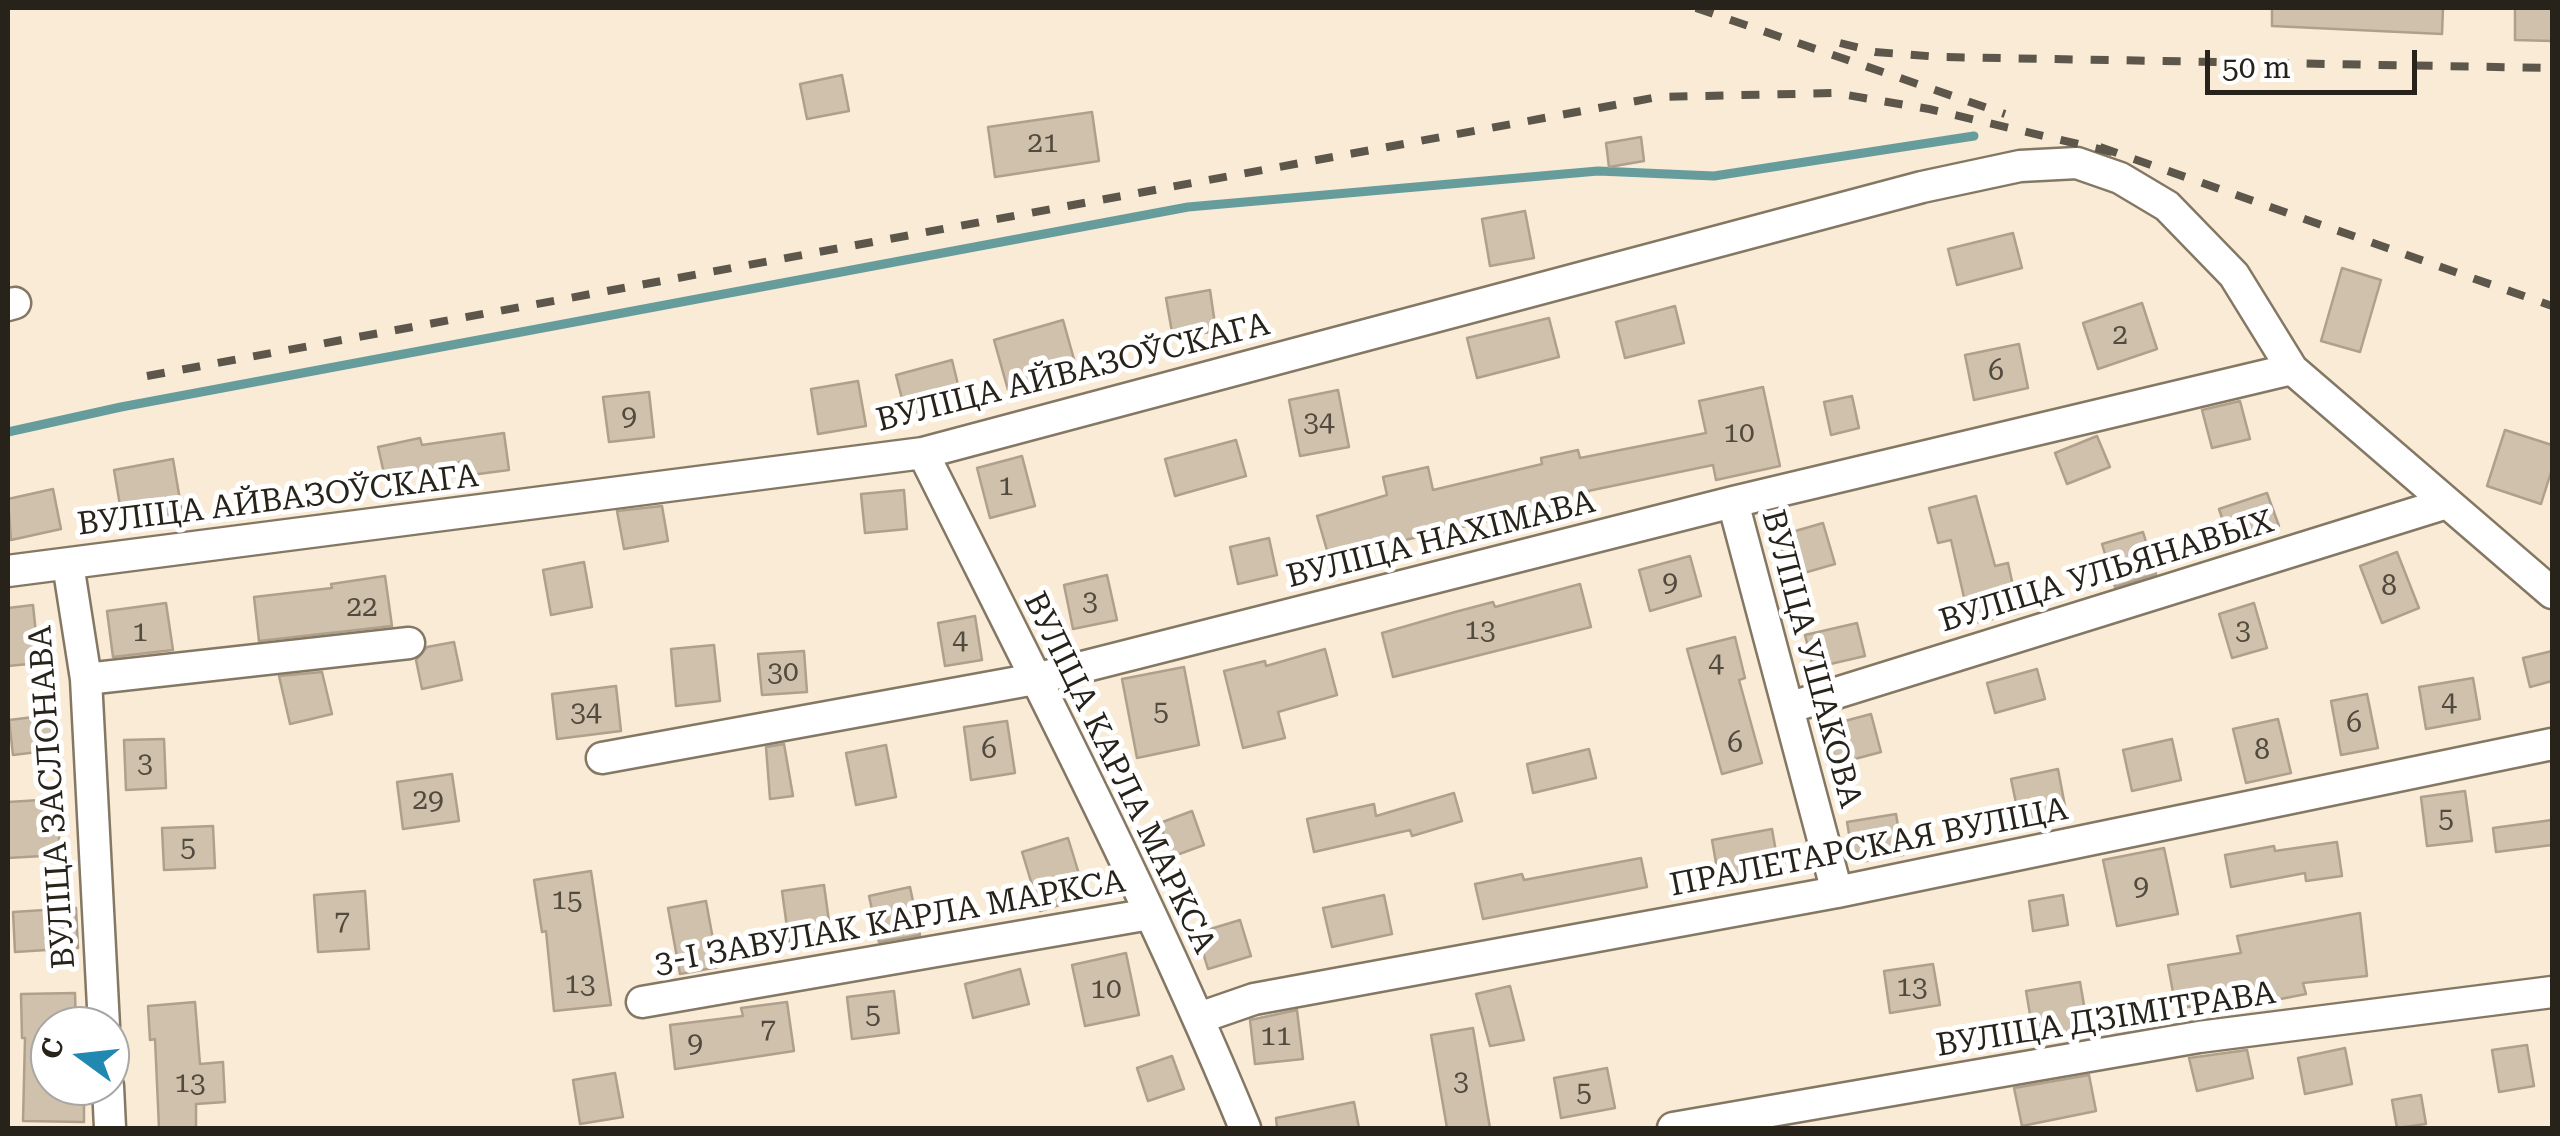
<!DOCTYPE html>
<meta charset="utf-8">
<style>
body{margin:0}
#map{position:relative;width:2560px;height:1136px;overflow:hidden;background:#f9ebd5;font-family:"Roboto Serif",serif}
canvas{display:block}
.frame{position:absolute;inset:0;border:10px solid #27221a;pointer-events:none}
.north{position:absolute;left:30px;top:1006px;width:100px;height:100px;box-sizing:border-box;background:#fff;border:2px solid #a9a7a3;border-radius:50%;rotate:285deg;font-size:28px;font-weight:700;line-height:40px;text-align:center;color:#27221a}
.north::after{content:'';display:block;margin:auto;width:35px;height:45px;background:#2188b1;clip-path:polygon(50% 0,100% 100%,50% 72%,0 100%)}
.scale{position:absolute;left:2205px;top:50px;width:212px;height:45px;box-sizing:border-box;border:5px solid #27221a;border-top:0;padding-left:12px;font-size:30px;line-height:35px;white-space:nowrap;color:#27221a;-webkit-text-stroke:8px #fff;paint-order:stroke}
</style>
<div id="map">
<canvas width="2560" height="1136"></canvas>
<div class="frame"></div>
<div class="north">С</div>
<div class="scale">50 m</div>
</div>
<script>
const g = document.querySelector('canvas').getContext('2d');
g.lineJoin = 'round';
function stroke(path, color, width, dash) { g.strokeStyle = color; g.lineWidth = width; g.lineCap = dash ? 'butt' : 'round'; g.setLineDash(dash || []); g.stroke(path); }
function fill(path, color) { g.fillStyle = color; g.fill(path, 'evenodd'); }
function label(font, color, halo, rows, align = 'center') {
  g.font = font + ' "Roboto Serif",serif'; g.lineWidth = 10; g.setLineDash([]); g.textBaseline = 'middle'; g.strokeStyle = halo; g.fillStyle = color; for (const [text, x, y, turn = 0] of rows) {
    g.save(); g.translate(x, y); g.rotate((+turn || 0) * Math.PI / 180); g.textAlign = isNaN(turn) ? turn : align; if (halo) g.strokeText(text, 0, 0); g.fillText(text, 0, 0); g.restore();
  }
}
const stream = new Path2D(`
 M8,432L121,407L1188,207L1598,171L1714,176L1974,136`);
const building = new Path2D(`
 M2272,8H2443L2442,34L2272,26Z
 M2515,8H2552V41L2515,40Z
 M842,75L849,111L807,119L800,84Z
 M1092,112L1099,161L995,177L988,127Z
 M1641,137L1644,161L1609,167L1606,143Z
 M1525,211L1534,258L1490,266L1482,219Z
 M2013,233L2022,268L1957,285L1948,249Z
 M2342,268L2381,280L2360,352L2321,341Z
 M1210,290L1216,331L1173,338L1166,298Z
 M2142,303L2157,349L2098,369L2083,323Z
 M1675,306L1684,343L1625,358L1616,322Z
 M1549,318L1559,357L1477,378L1467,338Z
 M1063,320L1077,370L1008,390L994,340Z
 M2019,344L2028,388L1974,400L1965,355Z
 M952,360L963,405L907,419L896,375Z
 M858,381L866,426L818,434L811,389Z
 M1763,387L1780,466L1716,480L1713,465L1588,491L1589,498L1370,548L1371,552L1331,564L1317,516L1387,495L1383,477L1428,467L1433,490L1542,464L1541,458L1578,450L1580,458L1706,433L1699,401Z
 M1338,390L1349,447L1300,456L1289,400Z
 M649,392L654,437L609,442L603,397Z
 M1852,396L1859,428L1831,435L1824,402Z
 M2240,401L2250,439L2212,448L2202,410Z
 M2505,430L2552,445V469L2541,504L2487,486Z
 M504,433L509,470L463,476L460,462L385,478L378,447L420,438L422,445Z
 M2097,436L2110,467L2067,484L2055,453Z
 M1236,440L1246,476L1175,496L1165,459Z
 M1022,456L1035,506L990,518L977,468Z
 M173,459L182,512L123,523L114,470Z
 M53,489L61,529L11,540L8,499Z
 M904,490L907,529L865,533L861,494Z
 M2267,493L2279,526L2230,542L2219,509Z
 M1976,496L1995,566L2008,563L2019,613L1970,624L1951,540L1938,543L1929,508Z
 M662,506L668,541L624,549L617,511Z
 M1823,523L1835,564L1790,577L1778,536Z
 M2143,532L2156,574L2115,587L2102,544Z
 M1269,538L1277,575L1238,584L1230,547Z
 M2397,552L2419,608L2382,623L2360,566Z
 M1690,556L1701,596L1650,611L1639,570Z
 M584,562L592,607L551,615L543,570Z
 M1107,575L1117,620L1073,629L1064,585Z
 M385,576L392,626L259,641L254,597L332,588L331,584Z
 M1580,584L1591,627L1393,677L1382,633L1455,612L1493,602L1495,607Z
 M166,603L173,650L113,657L107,611Z
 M2254,603L2267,648L2232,658L2219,614Z
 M33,605L39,663L8,666V608Z
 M975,616L982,660L945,666L938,623Z
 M1857,623L1865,656L1813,668L1805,635Z
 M1735,637L1745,678L1739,680L1762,763L1722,774L1687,649Z
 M454,642L462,680L422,689L416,660L427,647Z
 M714,645L720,701L676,706L671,649Z
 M1325,649L1337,695L1278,712L1285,738L1243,748L1224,671L1265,661L1266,666Z
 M804,651L807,692L762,695L758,654Z
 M2552,651V681L2530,687L2523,658Z
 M1184,667L1199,745L1137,758L1122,679Z
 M2037,669L2045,699L1995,713L1987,683Z
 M322,672L332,714L290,724L279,676Z
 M2473,678L2480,719L2426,729L2419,687Z
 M616,686L621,731L557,739L552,694Z
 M2367,694L2378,748L2341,755L2331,701Z
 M1871,714L1881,752L1836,764L1826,726Z
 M50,715L54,750L13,755L9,720Z
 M2278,719L2291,773L2246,783L2233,729Z
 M1007,721L1015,773L971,780L964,727Z
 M164,739L166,788L126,790L124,740Z
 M2172,739L2181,780L2132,791L2123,750Z
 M784,744L793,796L770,799L766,747Z
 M886,745L896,797L856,805L846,753Z
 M1589,749L1596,778L1533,793L1527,764Z
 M2058,769L2067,817L2021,827L2011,779Z
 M452,774L459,821L403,829L397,782Z
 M2465,791L2472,841L2427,846L2421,797Z
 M1454,793L1462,821L1412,836L1410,830L1314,852L1307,819L1374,804L1376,816Z
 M57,799L60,855L8,858V802Z
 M1192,811L1204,845L1171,857L1160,823Z
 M1896,814L1903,855L1854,863L1847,822Z
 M2552,820V845L2496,852L2493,828Z
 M213,826L215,868L164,870L162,828Z
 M1772,829L1779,869L1719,880L1712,840Z
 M1068,838L1086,897L1040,911L1022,852Z
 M2337,842L2342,876L2306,881L2305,873L2231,887L2225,855L2274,846L2275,851Z
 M2164,848L2178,914L2117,926L2103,860Z
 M1641,858L1647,887L1483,919L1475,884L1522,874L1524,880Z
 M591,871L611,1005L554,1011L546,931L542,932L534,880Z
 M824,885L831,936L789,942L782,891Z
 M910,887L920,935L879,942L869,896Z
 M365,891L369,949L318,952L314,895Z
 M1384,895L1392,934L1332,947L1323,908Z
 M2063,895L2068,925L2033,931L2029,901Z
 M706,901L718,967L680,974L668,908Z
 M76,908L78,948L15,952L13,912Z
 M2360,913L2367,976L2303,983L2306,994L2250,1005L2248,997L2176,1009L2168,965L2241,953L2237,936Z
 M1240,920L1251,956L1208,969L1197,933Z
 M1126,953L1139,1015L1085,1026L1072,965Z
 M1933,964L1940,1005L1890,1013L1884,971Z
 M1020,969L1029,1004L973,1018L965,984Z
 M2080,982L2088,1028L2034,1038L2026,991Z
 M1510,986L1524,1040L1490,1046L1476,994Z
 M894,991L899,1033L852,1039L847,997Z
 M75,993L76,1026H50V1086H84V1122L23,1121L25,1038H22L21,994Z
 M195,1002L200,1064L223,1062L225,1102L196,1104V1128H159L155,1039L150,1040L148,1006Z
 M787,1002L794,1051L675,1069L670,1025L743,1016L741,1008Z
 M1297,1010L1303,1059L1255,1064L1250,1020Z
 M1473,1028L1490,1128H1447L1431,1035Z
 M2527,1045L2534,1086L2499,1092L2492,1050Z
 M2345,1048L2352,1084L2305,1094L2298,1058Z
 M2247,1050L2253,1078L2197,1091L2189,1058Z
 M1172,1056L1184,1089L1148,1101L1137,1068Z
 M1607,1068L1615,1108L1561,1118L1554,1078Z
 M615,1073L623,1117L580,1124L573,1080Z
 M2089,1075L2096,1111L2022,1126L2014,1088Z
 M2421,1095L2426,1124L2397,1128L2392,1100Z
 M1354,1102L1359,1128H1277L1276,1118Z`);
const minor = new Path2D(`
 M8,305L15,303
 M923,453C1034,676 1150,898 1245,1128
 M1733,502L1837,892
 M68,564L86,679L104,1026
 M8,571L923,453L1922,187L2020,166L2077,163L2120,178L2167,206L2234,275L2292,369L2552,593
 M86,679L409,643
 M1788,708L2447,503
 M602,758L1035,679L1733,502L2292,369
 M642,1002L1150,914
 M1199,1018L1254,999L1837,892L2552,744
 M108,1086L110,1128
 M1673,1128L2199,1037L2552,992`);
const rail = new Path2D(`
 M1696,8L2005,114
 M1840,43L1875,52L1940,57L2552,68
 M2100,147L2552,306
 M147,376L1658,97L1835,93L1929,109L2112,152`);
const numberNames = [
 ["21",1043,144],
 ["2",2120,336],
 ["6",1996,372],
 ["9",629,417],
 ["34",1319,423],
 ["10",1739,434],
 ["1",1006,487],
 ["9",1670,583],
 ["8",2389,587],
 ["3",1090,602],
 ["22",362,608],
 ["13",1480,631],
 ["3",2243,631],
 ["1",140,633],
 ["4",960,641],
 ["4",1716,664],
 ["30",783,673],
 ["4",2449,703],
 ["5",1161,712],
 ["34",586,713],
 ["6",2354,724],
 ["6",1735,744],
 ["6",989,750],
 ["8",2262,751],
 ["3",145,764],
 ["29",428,801],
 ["5",2446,819],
 ["5",188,848],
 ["9",2141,887],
 ["15",567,901],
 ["7",342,922],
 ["13",580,985],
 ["13",1912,988],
 ["10",1106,990],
 ["5",873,1015],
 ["7",768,1030],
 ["11",1276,1037],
 ["9",695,1044],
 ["3",1461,1082],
 ["13",190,1084],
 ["5",1584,1093]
];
const streetNames = [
 ["ВУЛІЦА АЙВАЗОЎСКАГА",1073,373,-14],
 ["ВУЛІЦА АЙВАЗОЎСКАГА",278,501,-7],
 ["ВУЛІЦА НАХІМАВА",1441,540,-14],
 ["ВУЛІЦА УЛЬЯНАВЫХ",2107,572,-17],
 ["ВУЛІЦА УШАКОВА",1811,659,75],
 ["ВУЛІЦА КАРЛА МАРКСА",1119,773,64],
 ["ВУЛІЦА ЗАСЛОНАВА",53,797,-94],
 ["ПРАЛЕТАРСКАЯ ВУЛІЦА",1869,848,-11],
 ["3-І ЗАВУЛАК КАРЛА МАРКСА",890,923,-10],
 ["ВУЛІЦА ДЗІМІТРАВА",2106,1020,-9]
];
stroke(stream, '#669c9c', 9);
fill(building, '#d0c1ac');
stroke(building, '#afa08c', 2.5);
stroke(minor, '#847864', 35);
stroke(minor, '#fff', 30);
stroke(rail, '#5d564a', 8, [18, 18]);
label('28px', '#514a3e', null, numberNames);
label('32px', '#27221a', '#fff', streetNames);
</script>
